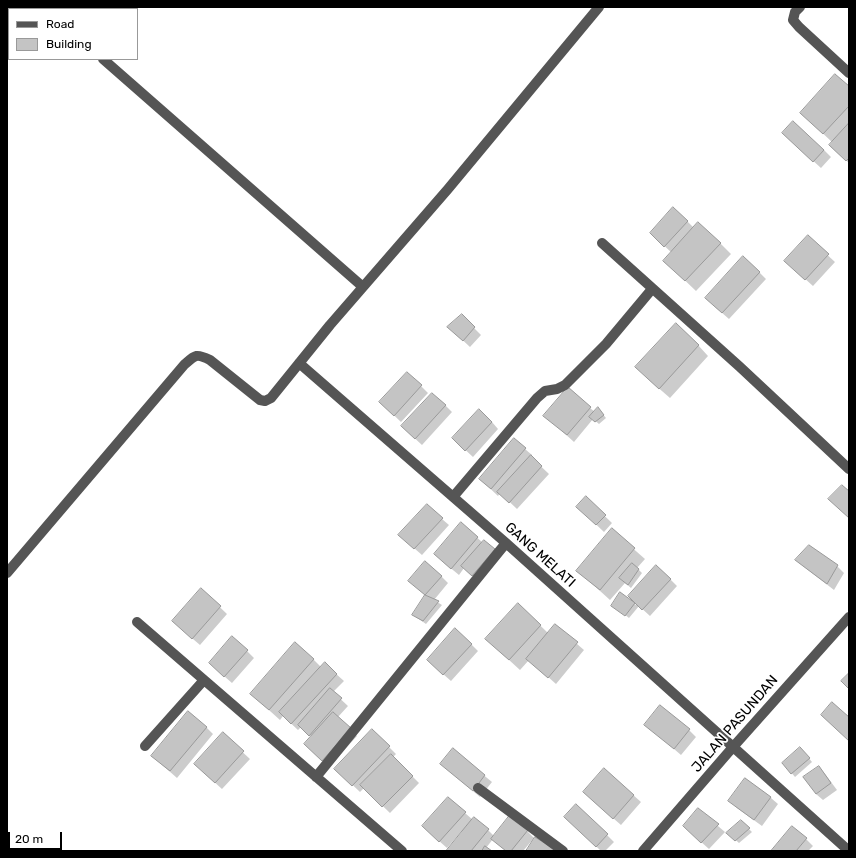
<!DOCTYPE html>
<style>
body{margin:0}
#map{position:relative;width:856px;height:858px;overflow:hidden;background:#fff;font-family:Rubik,sans-serif}
canvas{display:block}
.frame{position:absolute;inset:0;border:8px solid #000;pointer-events:none}
.legend{position:absolute;left:8px;top:8px;width:130px;height:52px;box-sizing:border-box;background:#fff;border:1px solid #999;margin:0;padding:5px 7px;list-style:none;font-size:12px;color:#000}
.legend li{display:flex;align-items:center;gap:8px;height:20px}
.legend b{width:20px;border:1px solid #999}
.scale{position:absolute;left:8px;top:832px;width:54px;height:18px;box-sizing:border-box;border:2px solid #000;border-top:0;padding-left:5px;font-size:12px;line-height:14px;white-space:nowrap;color:#000;-webkit-text-stroke:3px #fff;paint-order:stroke}
</style>
<div id="map">
<canvas width="856" height="858"></canvas>
<div class="frame"></div>
<ul class="legend">
<li><b style="height:5px;background:#555"></b>Road</li>
<li><b style="height:11px;background:#c4c4c4"></b>Building</li>
</ul>
<div class="scale">20 m</div>
</div>
<script>
const g = document.querySelector('canvas').getContext('2d');
g.lineJoin = 'round';
function fill(path, color) { g.fillStyle = color; g.fill(path, 'evenodd'); }
function stroke(path, color, width, dash) { g.strokeStyle = color; g.lineWidth = width; g.lineCap = dash ? 'butt' : 'round'; g.setLineDash(dash || []); g.stroke(path); }
function label(font, color, halo, rows, align = 'center') {
  g.font = font + ' Rubik,sans-serif'; g.lineWidth = 3.5; g.setLineDash([]); g.textBaseline = 'middle'; g.strokeStyle = halo; g.fillStyle = color; for (const [text, x, y, turn = 0] of rows) {
    g.save(); g.translate(x, y); g.rotate((+turn || 0) * Math.PI / 180); g.textAlign = isNaN(turn) ? turn : align; if (halo) g.strokeText(text, 0, 0); g.fillText(text, 0, 0); g.restore();
  }
}
const shadow = new Path2D(`
 M68,7H95L98,9H70Z
 M849,88V163L837,152L832,142L801,113Z
 M790,140L824,150L831,157L821,168Z
 M687,221L694,228L720,243L731,254L696,291L675,271L672,253L658,240Z
 M808,237L835,262L813,286L793,268Z
 M759,272L766,279L729,319L713,305Z
 M462,316L481,335L470,347L455,333Z
 M698,345L708,356L670,398L647,378Z
 M421,386L428,393L401,422L380,402Z
 M445,405L452,412L422,445L409,433Z
 M590,408L595,412H601L606,418L599,424L593,419L574,442L552,422Z
 M492,422L498,429L473,457L460,445Z
 M525,449L532,455L531,457L549,474L517,509L500,493L498,496L480,479Z
 M586,498L612,523L604,532L584,513Z
 M442,519L449,525L422,555L407,542Z
 M461,523L483,543L494,550L480,582L464,568L459,575L442,561Z
 M612,530L645,559L637,568L642,573L631,588L625,583L610,600L578,571Z
 M796,560L837,566L844,573L834,590L803,566Z
 M441,576L448,583L434,600L442,605L426,624L413,615L426,596L410,581Z
 M670,579L677,586L650,616L639,606L629,618L615,607L620,593L636,605Z
 M202,590L227,614L200,645L180,628Z
 M518,604L548,633L555,625L584,650L556,684L529,660L520,670L497,649Z
 M471,644L478,651L451,681L435,667Z
 M247,651L254,658L232,683L217,670Z
 M313,659L322,668L325,664L344,681L333,692L348,706L338,717L357,736L329,767L312,751V737L301,727L298,730L283,716L280,720L251,694Z
 M646,725L689,730L696,737L681,755Z
 M206,727L213,734L177,778L152,756Z
 M223,734L250,759L222,789L202,771Z
 M389,747L396,754L393,757L419,783L390,813L364,788L360,792L343,776Z
 M453,750L492,782L480,797L441,764Z
 M803,751L812,762L795,777L783,763Z
 M819,767L825,774L837,790L823,800L816,794Z
 M604,769L641,802L621,825L591,799Z
 M746,779L771,798L778,804L762,826L737,808L730,801Z
 M698,809L725,832L709,849L691,833Z
 M465,813L473,820L488,830L494,836L527,831L534,838L523,851H506L493,839L486,848L490,851H448L463,832L462,831L447,848L430,833Z
 M572,823L607,835L614,842L605,851H601Z
 M749,829L752,832L739,843L731,836Z
 M806,839L813,846L808,851H773Z`);
const building = new Path2D(`
 M67,7H97L98,8L69,9Z
 M835,74L849,86V106L823,134L800,113Z
 M793,121L824,150L813,162L782,133Z
 M849,123V158L846,161L829,145Z
 M673,207L688,221L664,247L650,233Z
 M698,222L721,243L685,281L663,261Z
 M808,235L829,254L805,280L784,261Z
 M743,256L760,272L722,313L705,298Z
 M462,314L475,327L463,341L447,327Z
 M676,323L699,345L659,389L635,367Z
 M407,372L422,385L394,416L379,402Z
 M568,387L591,407L567,435L543,416Z
 M432,393L446,405L415,439L401,426Z
 M598,407L604,415L595,422L589,417Z
 M479,409L492,422L465,451L452,438Z
 M514,438L526,448L491,489L479,479Z
 M531,455L542,466L509,503L497,492Z
 M842,485L849,491V518L828,499Z
 M586,496L606,515L596,525L576,507Z
 M427,504L443,518L414,549L398,535Z
 M461,522L478,537L451,569L434,554Z
 M612,528L635,548L600,590L576,571Z
 M484,540L495,549L472,576L461,566Z
 M809,545L838,565L827,584L795,560Z
 M425,561L442,576L425,595L408,581Z
 M632,563L639,569L628,585L619,578Z
 M656,565L671,579L642,610L628,596Z
 M201,588L221,606L192,639L172,621Z
 M620,592L635,603L625,616L611,606Z
 M425,595L439,601L423,621L412,615Z
 M518,603L541,625L509,660L485,639Z
 M555,624L578,642L548,678L526,659Z
 M455,628L472,644L443,675L427,660Z
 M232,636L248,650L224,677L209,663Z
 M295,642L314,659L269,710L250,694Z
 M325,662L337,674L291,724L279,712Z
 M849,673V689L841,681Z
 M330,688L342,698L309,736L298,725Z
 M832,702L849,717V741L821,715Z
 M660,705L690,729L674,749L644,725Z
 M188,711L207,727L170,771L151,756Z
 M333,712L351,728L322,761L304,744Z
 M372,729L390,746L352,786L334,769Z
 M223,732L244,751L215,783L194,764Z
 M800,747L810,758L791,774L782,763Z
 M453,748L485,775L473,791L440,764Z
 M391,754L413,776L382,807L360,785Z
 M819,766L831,783L816,794L803,777Z
 M604,768L634,795L613,819L583,792Z
 M745,778L771,797L754,820L728,801Z
 M448,797L466,812L439,842L422,826Z
 M576,804L608,834L596,847L564,817Z
 M698,808L719,824L701,843L683,826Z
 M510,815L528,830L511,851H506L491,839Z
 M474,817L489,829L471,851H446Z
 M741,820L750,828L735,841L726,833Z
 M792,826L807,838L796,851H771Z
 M535,837L557,851H526Z
 M485,846L492,851H482Z`);
const minor = new Path2D(`
 M44,7L46,9
 M800,7L795,12L793,20L799,27L849,73
 M103,59L363,287
 M602,243L740,367L849,469
 M299,363L506,543L849,851
 M453,497L537,398L545,391L557,389L565,385L606,344L652,289
 M7,573L184,365C195,355 196,353 210,360L260,400L265,401L271,398L330,325L448,189L599,7
 M137,622L402,851
 M145,746L204,680
 M316,777L506,543
 M478,788L563,851
 M643,851L733,747L849,617`);
const streetNames = [
 ["GANG MELATI",540,555,42],
 ["JALAN PASUNDAN",735,724,-49]
];
fill(shadow, '#0003');
fill(building, '#c4c4c4');
stroke(building, '#999', 1);
stroke(minor, '#555', 10);
label('14px', '#000', '#fff', streetNames);
</script>
